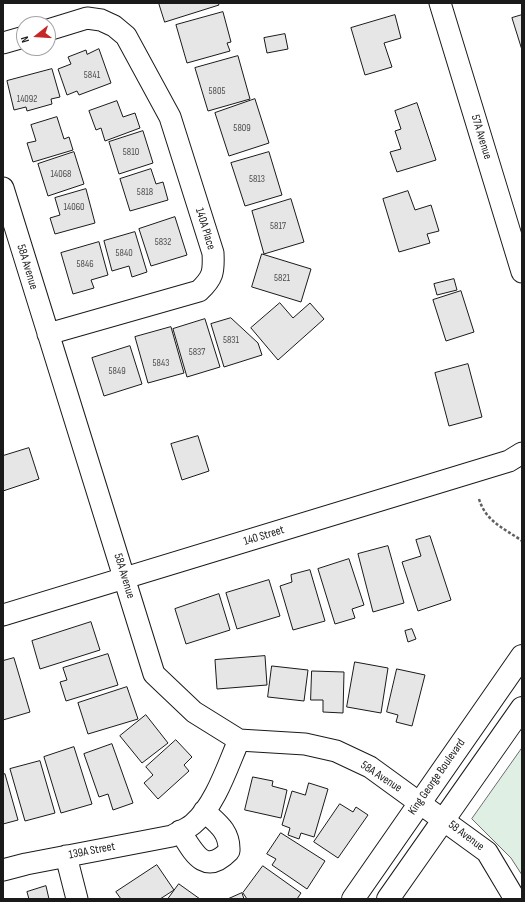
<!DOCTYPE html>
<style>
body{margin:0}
#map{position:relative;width:525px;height:902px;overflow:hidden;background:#fff;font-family:"Sofia Sans Condensed",sans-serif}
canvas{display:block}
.frame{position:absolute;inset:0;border:4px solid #1a1a1a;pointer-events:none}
.north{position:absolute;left:16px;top:16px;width:40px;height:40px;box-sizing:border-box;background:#fff;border:1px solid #a3a3a3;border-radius:50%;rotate:253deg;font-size:11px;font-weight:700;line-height:16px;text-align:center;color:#1a1a1a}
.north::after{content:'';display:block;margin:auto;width:14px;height:18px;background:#c62828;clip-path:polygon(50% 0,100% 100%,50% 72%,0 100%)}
</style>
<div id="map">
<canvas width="525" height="902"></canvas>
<div class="frame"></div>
<div class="north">N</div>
</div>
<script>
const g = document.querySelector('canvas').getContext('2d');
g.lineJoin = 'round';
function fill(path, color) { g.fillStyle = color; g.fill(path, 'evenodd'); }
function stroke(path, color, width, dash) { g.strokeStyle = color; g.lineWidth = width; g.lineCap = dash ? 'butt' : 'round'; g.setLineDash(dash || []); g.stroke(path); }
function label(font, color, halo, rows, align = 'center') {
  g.font = font + ' "Sofia Sans Condensed",sans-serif'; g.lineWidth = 3; g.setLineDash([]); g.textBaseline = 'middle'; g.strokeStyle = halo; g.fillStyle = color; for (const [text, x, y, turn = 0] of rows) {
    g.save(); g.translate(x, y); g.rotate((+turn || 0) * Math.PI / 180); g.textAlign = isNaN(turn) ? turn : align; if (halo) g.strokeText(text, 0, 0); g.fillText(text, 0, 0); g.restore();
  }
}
const green = new Path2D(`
 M522,748V875L511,858L472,819Z`);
const building = new Path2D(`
 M159,3H218L219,5L165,22Z
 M223,12L231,42L227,43L230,51L187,63L176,25Z
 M395,15L401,38L384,43L392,67L365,75L351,28Z
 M522,15V50L512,18Z
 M285,34L288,49L267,53L264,38Z
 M99,49L111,83L79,95L77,91L67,95L58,69L71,64L68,57L86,50L87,54Z
 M238,56L250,99L208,111L195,68Z
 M52,69L60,97L51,99L52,104L27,111L26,107L14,110L7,81Z
 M255,99L269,143L229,156L215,113Z
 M117,101L123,117L135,113L140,128L105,141L101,128L96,130L89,111Z
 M417,103L436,160L397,172L390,152L401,149L395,131L401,129L395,111Z
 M57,117L64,139L69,137L73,150L33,162L27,143L36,141L31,125Z
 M143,131L153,163L119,174L109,142Z
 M74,152L84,184L48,196L38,164Z
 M269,152L282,195L245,206L231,163Z
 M151,169L156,184L163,182L168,200L130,211L120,179Z
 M86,189L95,223L55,234L50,218L60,215L55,198Z
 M408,191L415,210L431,205L439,231L427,234L430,243L399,252L383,199Z
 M291,199L304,242L264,254L252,211Z
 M175,217L187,255L151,266L139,229Z
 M135,232L147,272L132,277L129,266L112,271L104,241Z
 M99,242L108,275L91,280L94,288L73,294L61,253Z
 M262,254L311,269L301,302L252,287Z
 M454,279L457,290L437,295L434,284Z
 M461,291L474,332L446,341L433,300Z
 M280,303L293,318L310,303L324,319L278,360L251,328Z
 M231,318L258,343L262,355L224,367L211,324Z
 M205,319L220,367L187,377L173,329Z
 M171,327L184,373L148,383L135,337Z
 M130,346L142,384L104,396L92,358Z
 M468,364L482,417L449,426L435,373Z
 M198,436L209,471L182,480L171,444Z
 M29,448L39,479L3,491V456Z
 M430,536L451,600L418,611L402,562L421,556L416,540Z
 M388,546L404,603L373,612L358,554Z
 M349,559L364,605L352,609L355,618L335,624L318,569Z
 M310,570L325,621L293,630L280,586L292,582L291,575Z
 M269,580L280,616L237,629L226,593Z
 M219,594L230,630L186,644L175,609Z
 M91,622L100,650L40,669L32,641Z
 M412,629L416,639L408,642L405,631Z
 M108,654L118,685L66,701L60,682L67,680L63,668Z
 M265,656L267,685L217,689L215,660Z
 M14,658L30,712L3,720V661Z
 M355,662L388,668L381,713L347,707Z
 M272,666L308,670L304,701L268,697Z
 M397,669L425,675L412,726L396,722L398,715L387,712Z
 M312,671L344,672L343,713L323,712V700H311Z
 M127,687L138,719L88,734L78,703Z
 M146,715L168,743L142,763L120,736Z
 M176,740L192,757L184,765L189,771L158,799L144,783L153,775L146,767Z
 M112,744L133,803L113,810L108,794L99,797L84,754Z
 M74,747L92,804L61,813L44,757Z
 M40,761L55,813L25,821L10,769Z
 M5,774L18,820L3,824V775Z
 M253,777L273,781L272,786L287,790L281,818L245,810Z
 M309,783L328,789L314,837L301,833L299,839L288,835L290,828L282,825L292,791L305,795Z
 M340,804L353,812L356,807L368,815L338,858L314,842Z
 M281,833L325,861L307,889L272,865L276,859L267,854Z
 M157,865L174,890L160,899H121L116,892Z
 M263,866L301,893L297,899H247L243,893Z
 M179,884L200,899H168Z
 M46,886L49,899H29L27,892Z
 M242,893L244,899H228Z`);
const path = new Path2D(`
 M479,499C486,522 504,528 522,541`);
const minor = new Path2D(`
 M440,3L522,272
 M3,43L24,37
 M3,188L154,674L194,712L239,740L305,744L336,751L370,767L487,852L515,899
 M48,334L199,291C213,278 214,272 213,253L170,117L126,36L114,26L101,20L87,18L48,30
 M3,615L509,461L522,453
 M180,831C193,851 204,877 229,851C230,831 217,823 204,811
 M66,856L77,899
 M3,870L26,864L172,836C179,832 187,829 193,824C215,806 228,765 239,740`);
const major = new Path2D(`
 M353,899L522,656
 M388,899L522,708`);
const numberNames = [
 ["5841",92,75],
 ["5805",217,91],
 ["14092",27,99],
 ["5809",242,128],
 ["5810",131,152],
 ["14068",61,174],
 ["5813",257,179],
 ["5818",145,192],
 ["14060",74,207],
 ["5817",278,226],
 ["5832",163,242],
 ["5840",124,253],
 ["5846",85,264],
 ["5821",282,278],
 ["5831",231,340],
 ["5837",197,352],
 ["5843",161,363],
 ["5849",117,371]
];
const streetNames = [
 ["57A Avenue",481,137,73],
 ["140A Place",205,229,73],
 ["58A Avenue",27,267,73],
 ["140 Street",264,536,-17],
 ["58A Avenue",124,576,73],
 ["58A Avenue",381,777,33],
 ["King George Boulevard",437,777,-55],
 ["58 Avenue",466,836,37],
 ["139A Street",92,851,-11]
];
fill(green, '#e0efe3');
stroke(green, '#6a6a6a', 1);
fill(building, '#e6e6e6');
stroke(building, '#1a1a1a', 1);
stroke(minor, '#1a1a1a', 23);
stroke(major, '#1a1a1a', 24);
stroke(path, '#5f5f5f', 2.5, [3, 2]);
stroke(minor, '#fff', 21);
stroke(major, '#fff', 22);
label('10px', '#4d4d4d', null, numberNames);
label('12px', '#1a1a1a', '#fff', streetNames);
</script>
